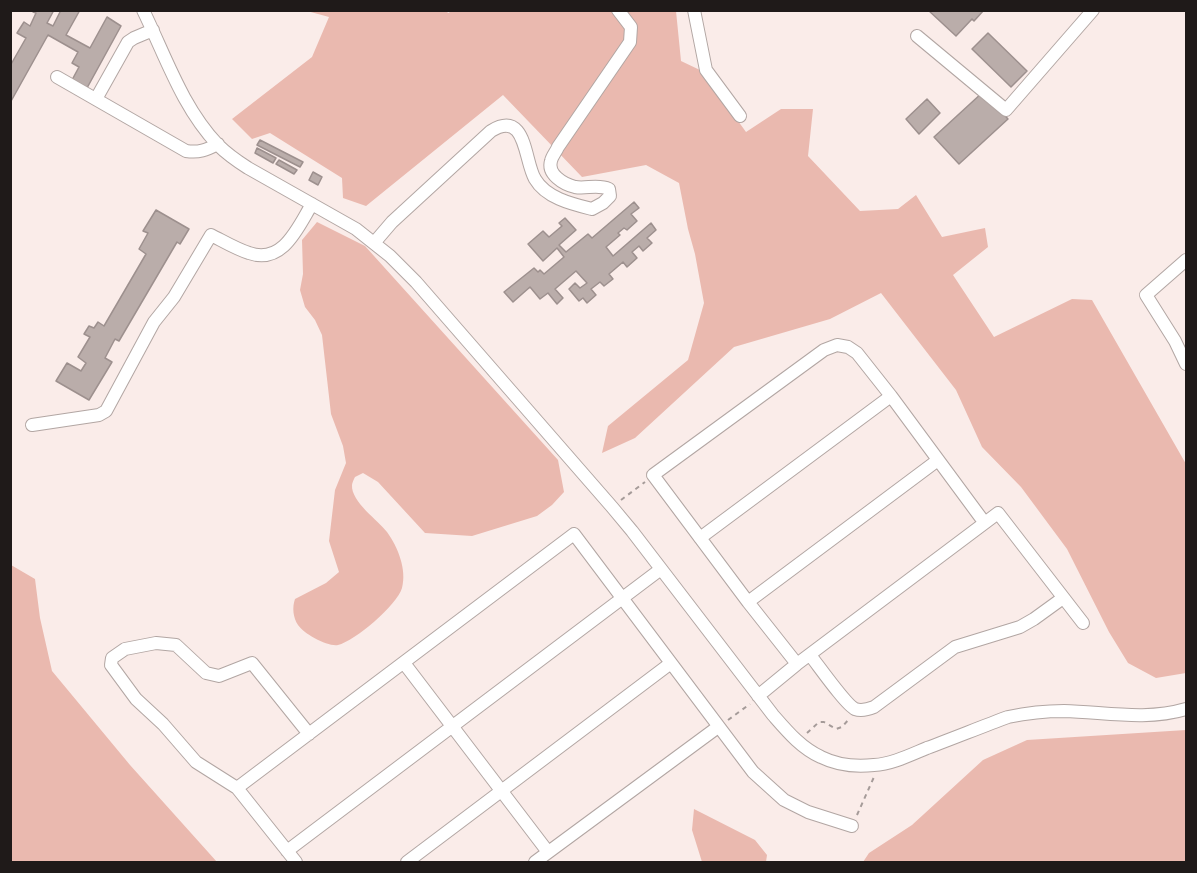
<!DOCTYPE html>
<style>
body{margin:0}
#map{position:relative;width:1197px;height:873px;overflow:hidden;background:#faece9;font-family:"Archivo Narrow",sans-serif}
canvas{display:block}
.frame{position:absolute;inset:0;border:12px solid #1f1a19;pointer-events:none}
</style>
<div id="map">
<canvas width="1197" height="873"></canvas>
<div class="frame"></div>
</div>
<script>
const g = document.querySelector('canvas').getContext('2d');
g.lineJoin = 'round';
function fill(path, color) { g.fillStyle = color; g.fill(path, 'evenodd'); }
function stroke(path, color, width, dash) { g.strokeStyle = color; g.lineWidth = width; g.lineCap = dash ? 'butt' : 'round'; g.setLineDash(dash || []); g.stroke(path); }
const green = new Path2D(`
 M446,10L448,13L454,10L676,11L681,61L702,71L746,132L781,109H813L808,156L860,211L898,209L916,195L942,237L985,228L988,247L953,275L994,337L1072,299L1092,300L1186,464V673L1156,678L1128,663L1109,632L1067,549L1021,487L982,447L956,390L881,293L830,319L734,347L635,438L602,453L608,426L688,360L704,303L695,254L688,229L679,183L646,165L582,177L503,95L366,206L343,198L342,178L270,133L252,139L232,119L312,57L329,17L307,11Z
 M317,222L365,246L558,460L564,492L552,505L537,516L472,536L425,533L378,482L363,473L355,477C354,479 352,483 352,485C351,502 378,520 387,532C398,547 407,570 402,588C397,605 355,641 338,645C328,647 304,634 298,625C293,618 292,607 295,599L326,583L339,572L329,541L335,490L346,463L343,446L331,414L322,335L315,320L305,307L300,290L303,274L302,240Z
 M11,565L35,579L40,618L52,671L130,765L217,862H11Z
 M1186,730V862H863L869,853L912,825L983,760L1027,740Z
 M694,809L755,840L767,855L766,862H702L692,830Z`);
const building = new Path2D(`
 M34,10H54L47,23L53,26L61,10H80L66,35L90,48L107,17L121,26L87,88L72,80L79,67L72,63L78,52L48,35L10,103V66L26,38L17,33L24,22L30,26L36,13L33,12Z
 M928,10H984L974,21L972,19L956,36Z
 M988,33L1027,71L1011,87L972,49Z
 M983,92L1008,119L959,164L934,137Z
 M927,99L940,113L919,134L906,119Z
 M260,140L303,162L300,167L257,145Z
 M257,148L276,158L273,163L255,153Z
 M279,160L297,170L294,174L276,164Z
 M313,172L322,177L318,185L309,180Z
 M634,202L639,208L631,214L637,221L627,230L624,228L618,233L620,235L606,247L613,256L651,223L656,230L647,238L652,243L643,251L639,246L632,252L637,258L627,267L623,262L609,274L613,279L604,286L600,282L591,289L596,295L587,303L583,298L579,301L569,289L575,283L580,288L587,283L576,271L555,289L563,298L557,304L548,293L540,299L530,287L513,302L504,292L534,268L538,272L540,270L544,274L564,257L557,248L543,261L528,244L543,231L549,237L562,226L559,223L565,218L576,230L559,245L566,252L588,234L592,238Z
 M156,210L189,229L180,244L177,242L119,341L115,339L105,358L112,362L89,400L56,381L67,363L81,371L86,363L78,357L90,337L84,334L89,326L94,328L98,322L104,326L146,254L139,249L148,233L143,231Z`);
const path = new Path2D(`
 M621,500L645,482
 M728,720L750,704
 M807,733L819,722H824L836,729L842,727L849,719
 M857,815L874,777`);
const minor = new Path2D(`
 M143,10C166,57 182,107 218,145C227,154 237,161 248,168L356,229L390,256L416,282L612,507L632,531L773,715C787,731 801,748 821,757C837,765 856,767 874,765C892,764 910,755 927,748C954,738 981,727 1008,717C1027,713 1045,711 1064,711C1105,712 1146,721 1186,709
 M694,10L706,70L740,116
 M917,36L1006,110L1093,10
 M57,77L186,151C199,153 206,150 218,144
 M96,99L128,42L134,38L153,30
 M374,243L392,222L491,131C527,109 524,161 535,179C546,198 572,204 592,209L603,203L610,196L609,189C598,184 586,189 575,187C563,184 547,174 551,161C552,156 556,152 558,147L630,42L631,27L618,10
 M1186,260L1146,295L1175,341L1186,364
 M32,425L99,415L106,411L154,322L174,297L211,235C223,241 236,249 249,253C283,265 298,227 312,204
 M700,538L891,396
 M748,602L938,460
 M810,655C818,665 846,705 855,709C861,711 869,709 874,707L955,647L1020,627L1034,619L1063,598
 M404,663L548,852
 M797,664L748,602L653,475L824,350L837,345L848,347L857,353L891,396L984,522
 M758,696L797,664L998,513L1083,623
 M237,788L574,534L753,772L784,800L808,812L852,826
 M287,851L661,569
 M296,862L237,788L196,762L163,724L136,699L111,665L112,658L125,649L156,643L176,645L206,673L219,676L252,663L309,734
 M407,862L671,663
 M535,862L718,727`);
fill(green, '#eab9af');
fill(building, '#baadaa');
stroke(building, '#9d908e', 1.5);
stroke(minor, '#b2a6a3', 14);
stroke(path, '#a59b99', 2, [4.5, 4.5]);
stroke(minor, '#fff', 12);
</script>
